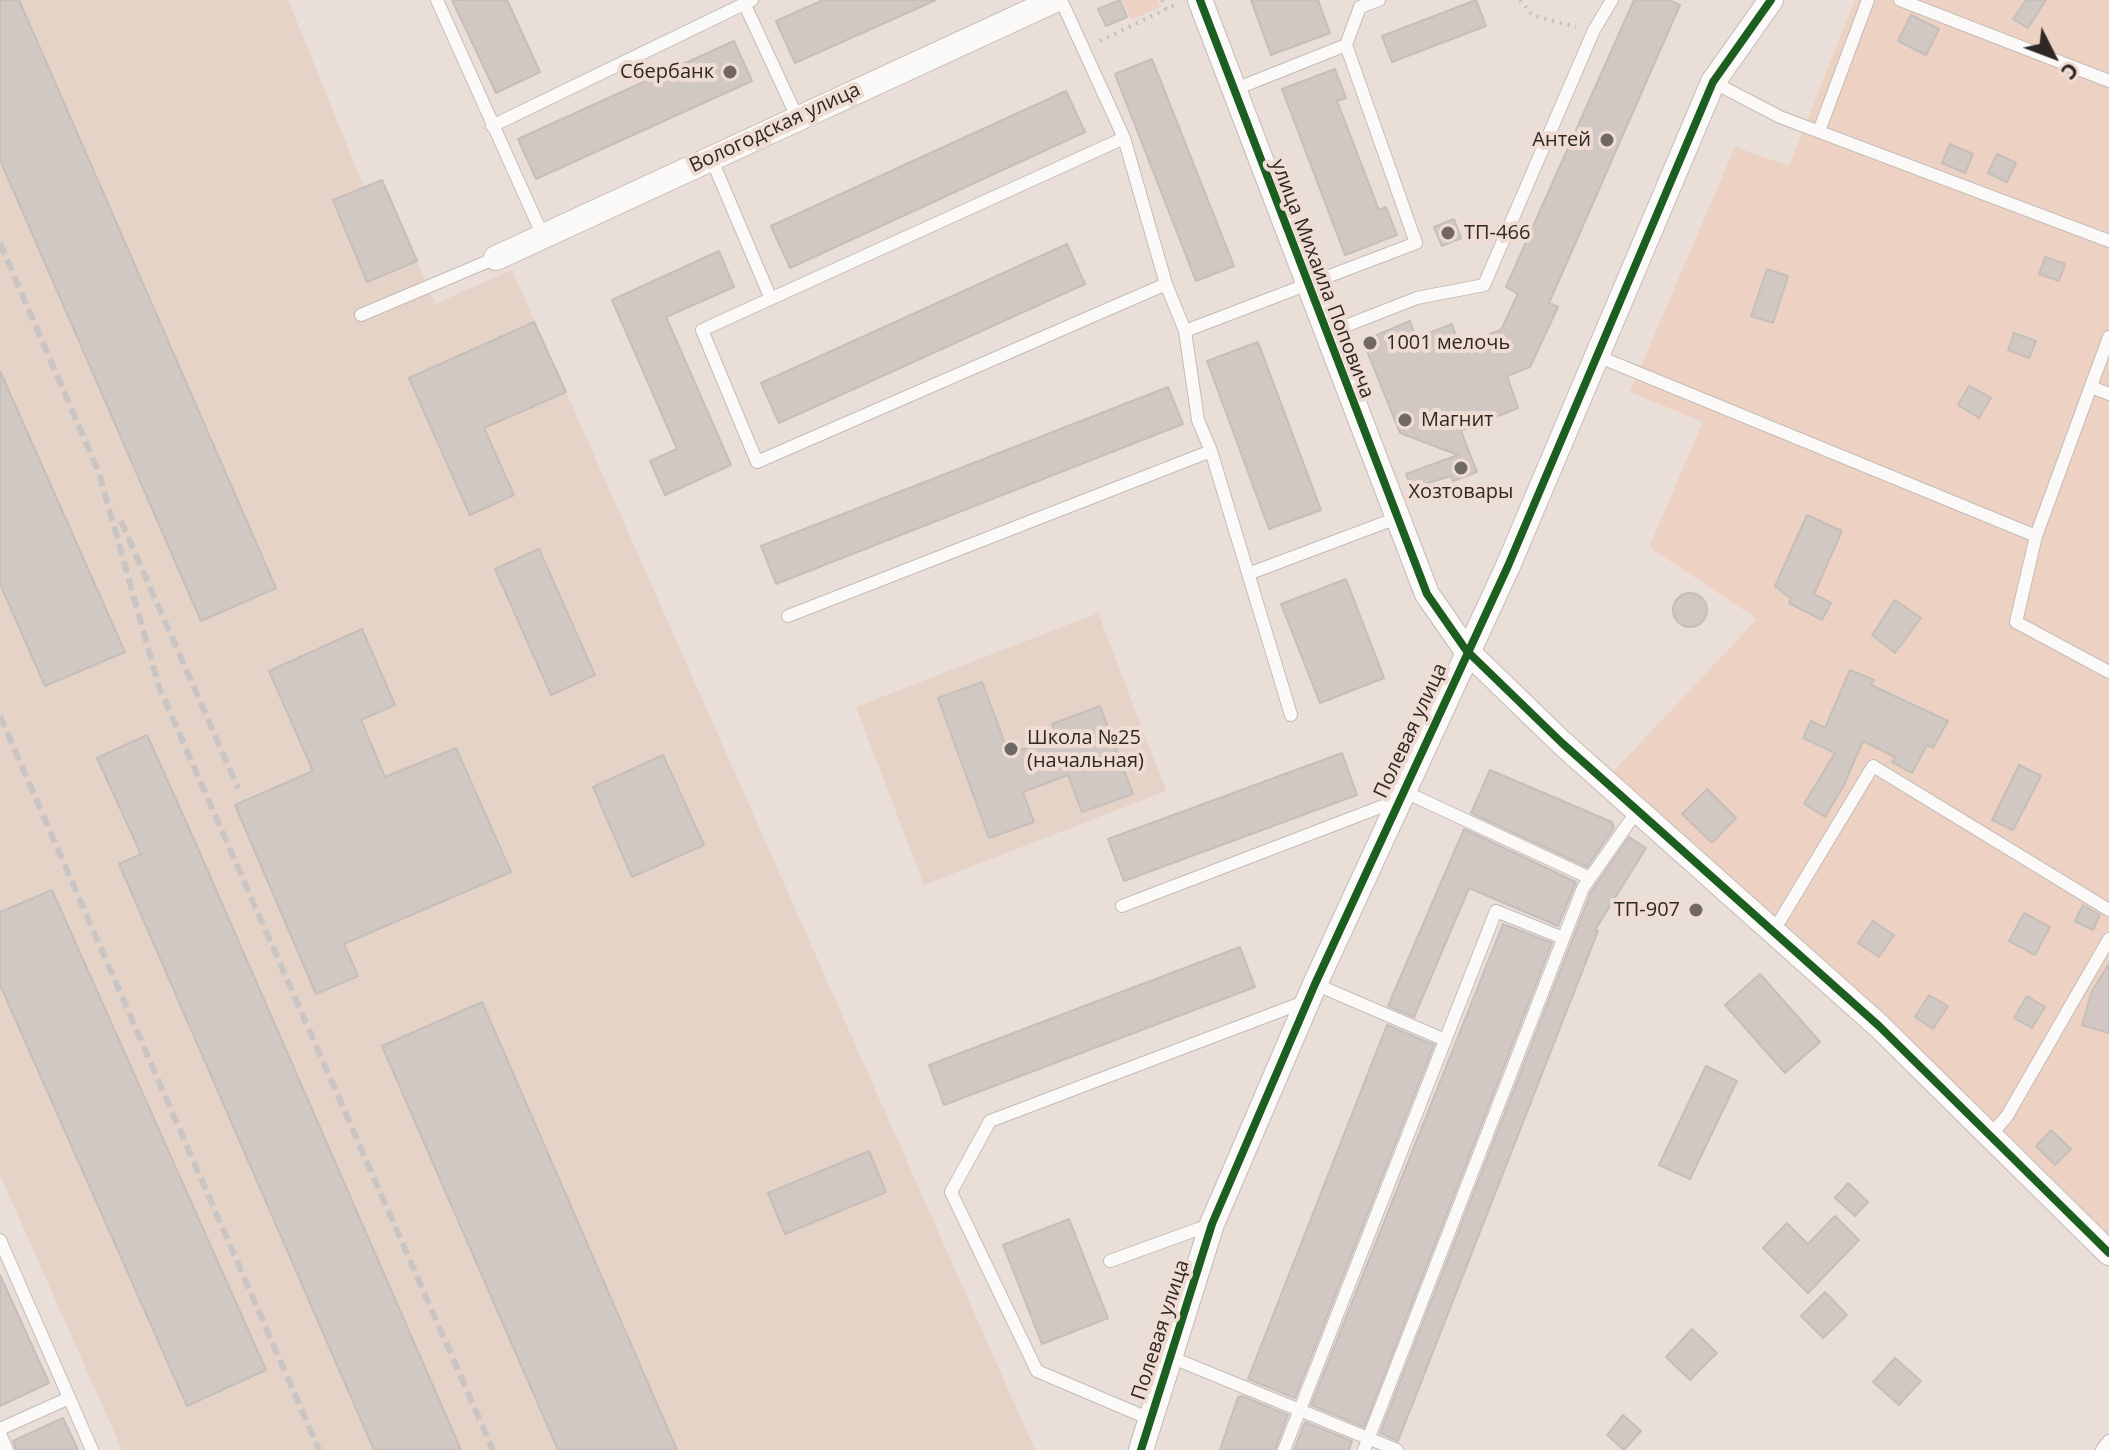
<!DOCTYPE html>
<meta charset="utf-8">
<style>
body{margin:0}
#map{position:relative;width:2109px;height:1450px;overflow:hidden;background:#e9ded8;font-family:"Open Sans",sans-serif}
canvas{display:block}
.north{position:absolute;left:2013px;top:16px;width:80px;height:80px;-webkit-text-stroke:6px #efdcd2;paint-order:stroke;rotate:132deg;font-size:22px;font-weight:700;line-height:32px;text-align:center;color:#2f2824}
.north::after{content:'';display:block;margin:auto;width:28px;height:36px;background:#2f2824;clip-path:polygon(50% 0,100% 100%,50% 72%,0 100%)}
</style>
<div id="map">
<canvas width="2109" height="1450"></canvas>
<div class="north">С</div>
</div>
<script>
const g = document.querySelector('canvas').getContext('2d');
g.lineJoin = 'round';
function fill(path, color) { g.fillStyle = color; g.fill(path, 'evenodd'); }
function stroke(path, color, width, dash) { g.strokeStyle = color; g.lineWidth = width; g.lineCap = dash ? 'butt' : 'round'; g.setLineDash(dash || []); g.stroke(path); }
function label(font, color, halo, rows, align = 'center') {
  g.font = font + ' "Open Sans",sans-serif'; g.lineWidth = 8; g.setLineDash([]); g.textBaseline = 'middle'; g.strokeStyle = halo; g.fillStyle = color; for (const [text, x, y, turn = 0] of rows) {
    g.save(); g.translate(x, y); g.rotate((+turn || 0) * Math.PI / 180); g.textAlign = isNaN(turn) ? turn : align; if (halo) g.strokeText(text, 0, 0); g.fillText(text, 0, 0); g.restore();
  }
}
const built = new Path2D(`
 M0,0H288L364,187L382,180L435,304L512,270L1035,1450H122L0,1175Z
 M1098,613L1166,791L924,885L856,707Z`);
const green = new Path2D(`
 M1122,0H1157L1160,7L1131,20Z
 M1855,0H2109V1237C1951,1074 1782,923 1612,773L1757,619L1649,547L1703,422L1630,392L1735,147L1789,166Z`);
const building = new Path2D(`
 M0,0H19L276,588L201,621L0,160Z
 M452,0H507L540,72L496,93Z
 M823,0H936L795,63L776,21Z
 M1120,0L1127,17L1106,26L1098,9Z
 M1251,0H1318L1330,33L1271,55Z
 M1476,0L1486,26L1392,62L1382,36Z
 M1634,0H1669L1680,5L1549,303L1558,307L1530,367L1507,376L1518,408L1461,431L1477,472L1453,481L1451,476L1411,488L1406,474L1458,455L1400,433L1363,341L1410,321L1416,338L1452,324L1459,345L1501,330L1518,294L1506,287Z
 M2026,0H2046L2028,28L2013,19Z
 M1911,15L1939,29L1926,55L1898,41Z
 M734,41L752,81L536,179L518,139Z
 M1152,59L1234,266L1196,281L1115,74Z
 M1335,69L1346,98L1337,101L1379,210L1386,207L1397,235L1345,255L1282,89Z
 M1066,91L1085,132L790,268L771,226Z
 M1950,144L1973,154L1965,173L1942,163Z
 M1997,154L2016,163L2007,182L1988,173Z
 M382,180L417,261L367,282L333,200Z
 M1454,219L1461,238L1442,246L1434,227Z
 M1067,244L1085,284L779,423L761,383Z
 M719,251L734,287L666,317L731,465L665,495L650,461L677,449L612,300Z
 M2045,257L2065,264L2059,281L2039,274Z
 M1767,269L1788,276L1773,323L1751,316Z
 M534,322L566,392L484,428L514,495L470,515L409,378Z
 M2014,333L2036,341L2029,358L2008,350Z
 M1258,342L1321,510L1269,529L1207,361Z
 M0,371L125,652L45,686L0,584Z
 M1969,386L1991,398L1979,418L1958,405Z
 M1168,387L1183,424L776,584L761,546Z
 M1807,515L1842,531L1814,594L1831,603L1822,620L1789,603L1791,599L1775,586Z
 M539,549L595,675L551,695L495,569Z
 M1346,579L1384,678L1320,703L1281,604Z
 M1673 610a17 17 0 1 1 34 0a17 17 0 1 1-34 0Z
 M1895,600L1921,618L1895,653L1872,635Z
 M362,629L395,705L361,720L385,777L456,748L511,872L344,944L358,976L316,994L235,805L313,771L269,671Z
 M1850,670L1874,680L1871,685L1948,721L1933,748L1927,745L1912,773L1892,762L1895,757L1863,741L1843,787L1825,817L1804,804L1835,753L1803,738L1811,721L1825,728Z
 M982,682L1009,754L1057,737L1052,724L1100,706L1133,794L1082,812L1068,775L1023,792L1034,822L989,838L938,698Z
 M147,735L192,835L461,1450H374L119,864L141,854L97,758Z
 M1342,753L1357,795L1124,881L1108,839Z
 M663,755L704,845L632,877L593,787Z
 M2019,765L2041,776L2013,830L1992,820Z
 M1490,770L1612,822L1614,828L1587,867L1471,813Z
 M1707,789L1736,818L1712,843L1682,814Z
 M1464,829L1576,882L1558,926L1469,888L1414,1017L1388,1006Z
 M1629,837L1646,848L1595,930L1598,931L1398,1441L1380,1433L1591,892Z
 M52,890L266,1370L187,1406L0,985V912Z
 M2083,905L2100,915L2093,930L2075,921Z
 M2024,913L2050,927L2035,955L2009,941Z
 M1873,921L1894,935L1879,957L1858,943Z
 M1503,924L1552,943L1364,1427L1311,1405Z
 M1240,947L1255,987L944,1105L929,1065Z
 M2109,964V1033L2082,1025L2092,991Z
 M1760,974L1820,1042L1785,1073L1725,1005Z
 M1929,995L1948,1006L1933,1029L1915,1017Z
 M2027,996L2045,1007L2032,1028L2014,1018Z
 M482,1002L677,1450H558L382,1046Z
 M1387,1025L1434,1045L1295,1398L1248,1379Z
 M1706,1066L1737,1081L1690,1179L1659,1165Z
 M2051,1130L2071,1149L2055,1165L2036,1146Z
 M869,1151L886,1192L785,1234L768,1193Z
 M1848,1183L1868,1202L1855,1216L1835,1198Z
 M1835,1216L1859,1240L1808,1293L1763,1248L1787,1223L1808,1244Z
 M1069,1219L1108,1318L1042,1344L1003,1245Z
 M0,1275L49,1383L0,1406Z
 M1825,1292L1847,1315L1823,1338L1801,1316Z
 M1692,1329L1717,1353L1690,1380L1666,1357Z
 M1895,1358L1921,1381L1899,1405L1873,1382Z
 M1242,1396L1288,1415L1275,1450H1220L1238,1397Z
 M1623,1415L1641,1431L1624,1450L1607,1435Z
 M63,1418L78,1450H16L13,1441Z
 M1305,1422L1352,1441L1349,1450H1294Z`);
const path = new Path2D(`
 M1162,0L1166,9L1177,4
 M1520,0L1532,15L1576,27
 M1100,41L1166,9`);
const service = new Path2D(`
 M437,0L543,236
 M1061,0L1124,138L1166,284L1185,331L1416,243L1346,45L1233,90
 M1900,0L2109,81
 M744,3L797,117
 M1346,45L1360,7L1379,0
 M1713,82L1780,117L2109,241
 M492,126L752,0
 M1819,131L1868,0
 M1124,138L702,330L757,462L1166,284
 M711,158L771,299
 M361,315L496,258
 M1185,331L1198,420L1211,451L1291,715
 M1325,334L1417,298L1484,285L1594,30L1612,0
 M2109,337L2036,536L2016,622L2109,672
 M1597,356L2036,536
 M2091,387L2109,394
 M1248,574L1397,518
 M788,616L1211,451
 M1401,790L1590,878
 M1122,906L1396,801
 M1773,932L1873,766L2109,910
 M1315,984L1445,1040
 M1990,1136L2007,1116L2109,939
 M0,1240L92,1450
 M1110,1261L1212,1224
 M1168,1356L1397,1450
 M1150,1419L1037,1371L951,1192L990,1121L1304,1002
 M0,1429L69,1398
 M0,1434L7,1450
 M1284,1450L1496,911L1563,938
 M1364,1450L1583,888L1637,811
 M2102,1450L2109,1441`);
const minor = new Path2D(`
 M1200,0L1427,594L1466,650L1562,743L1879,1026L2109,1253
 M496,258L1055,0
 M1141,1450L1212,1224L1315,984L1508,566L1713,82L1771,0`);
const rail = new Path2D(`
 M0,243L99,473L159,687L493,1450
 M121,521L238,788
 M0,716L319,1450`);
const cycleway = new Path2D(`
 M1200,0L1427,594L1466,650L1562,743L1879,1026L2109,1253
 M1141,1450L1212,1224L1315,984L1508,566L1713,82L1771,0`);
const markers = [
 [730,72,8,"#706863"],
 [1607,140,8,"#706863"],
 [1448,233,8,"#706863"],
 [1370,343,8,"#706863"],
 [1405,420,8,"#706863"],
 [1461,468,8,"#706863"],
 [1011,749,8,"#706863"],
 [1696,910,8,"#706863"]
];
const poiNames = [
 ["Сбербанк",714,72,"right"],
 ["Антей",1591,140,"right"],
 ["ТП-466",1464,233],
 ["1001 мелочь",1386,343],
 ["Магнит",1421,420],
 ["Хозтовары",1461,492,"center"],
 ["Школа №25",1027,738],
 ["(начальная)",1027,761],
 ["ТП-907",1680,910,"right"]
];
const streetNames = [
 ["Вологодская улица",775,128,-25],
 ["улица Михаила Поповича",1322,279,69],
 ["Полевая улица",1411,731,-65],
 ["Полевая улица",1161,1330,-72]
];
fill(built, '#e6d3c8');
fill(green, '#edd2c3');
fill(building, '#d1c8c3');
stroke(building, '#c6beb9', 2);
stroke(service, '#c4bcb7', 14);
stroke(minor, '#c4bcb7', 26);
stroke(path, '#c3bfbd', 4, [2, 6]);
stroke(service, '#fcfaf9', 12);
stroke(minor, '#fcfaf9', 24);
stroke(rail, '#c9c5c4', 6, [12, 6]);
stroke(cycleway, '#1b5e20', 8);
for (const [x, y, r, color] of markers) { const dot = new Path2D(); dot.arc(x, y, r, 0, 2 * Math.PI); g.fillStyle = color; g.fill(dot); stroke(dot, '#efdcd2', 3); }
label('20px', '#2f2824', '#efdcd2', poiNames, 'left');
label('20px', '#2f2824', '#efdcd2', streetNames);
</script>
